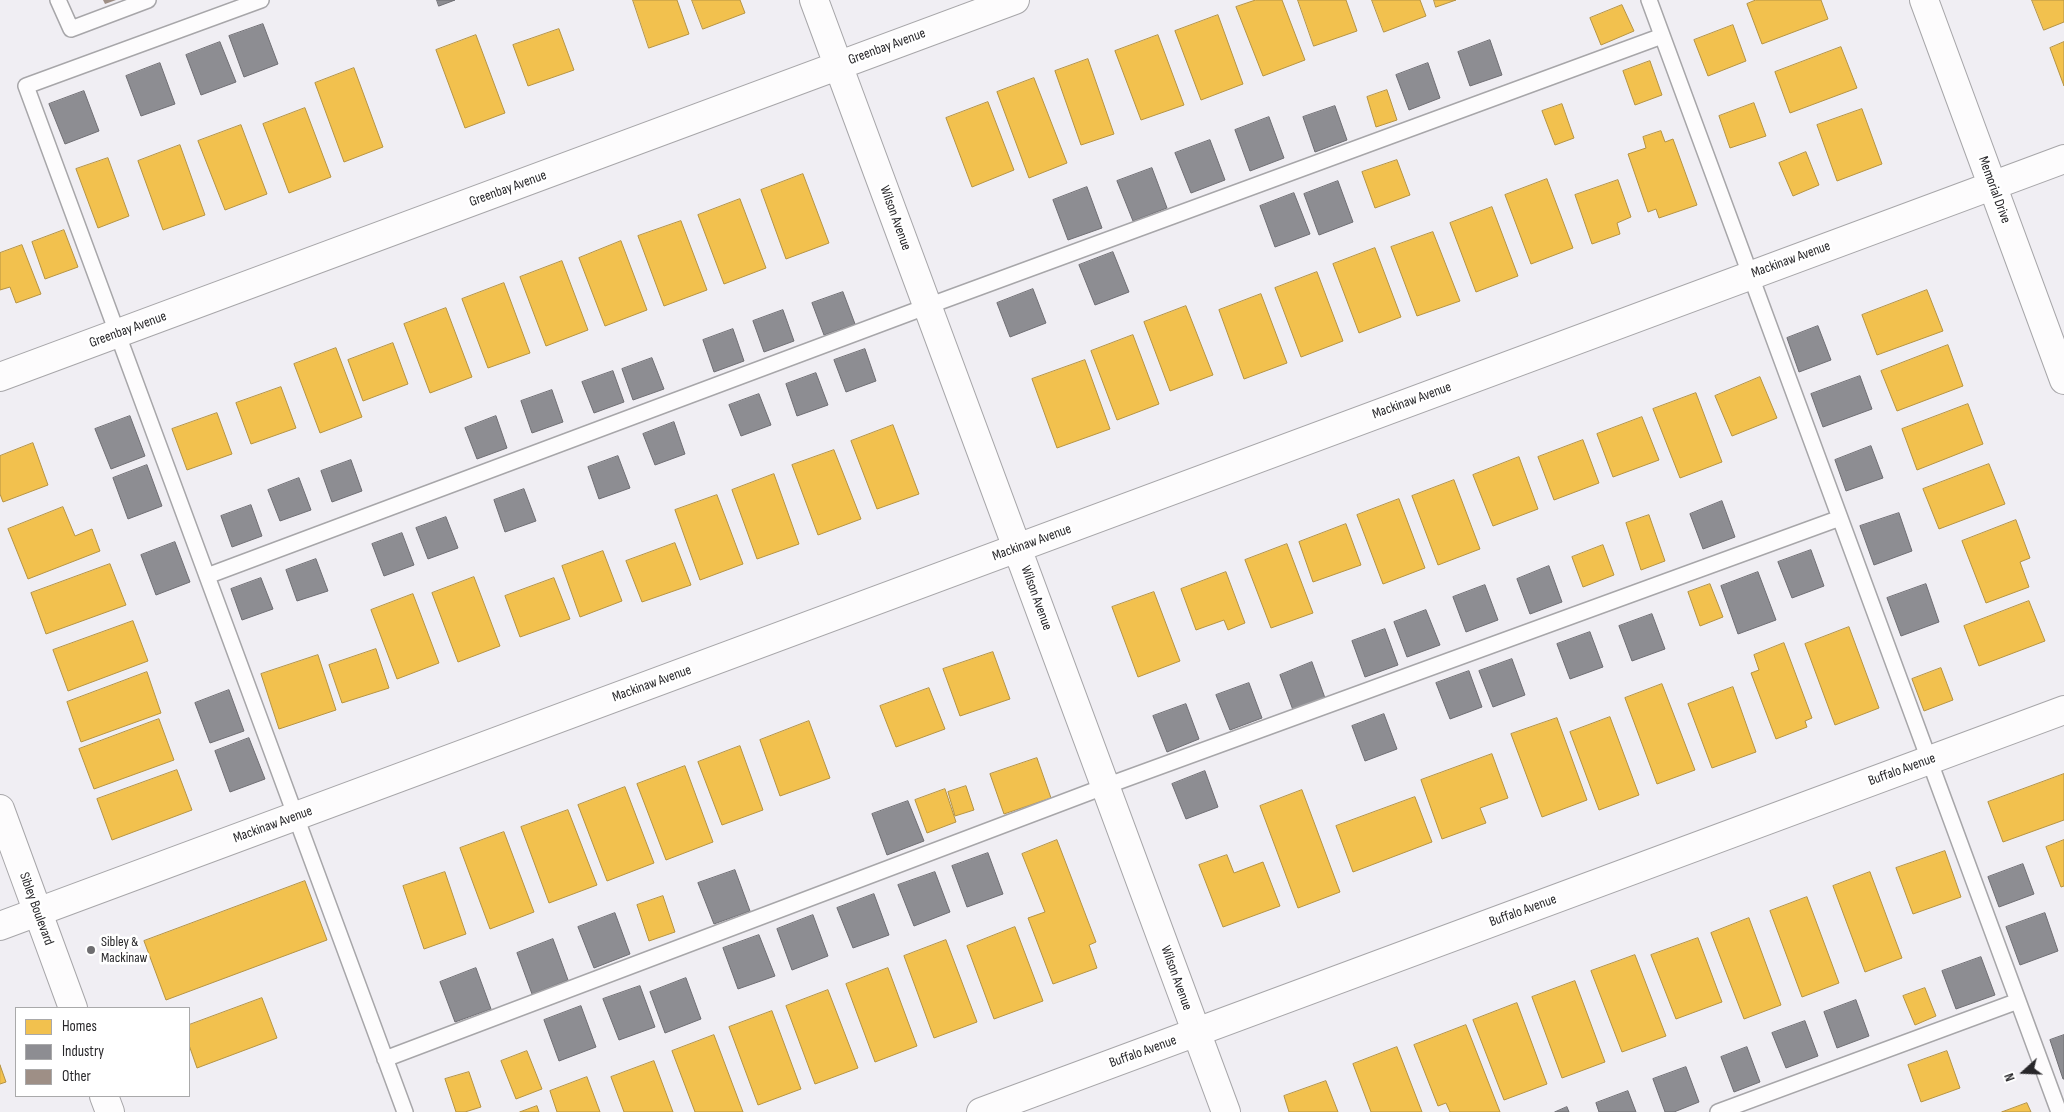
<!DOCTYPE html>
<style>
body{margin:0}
#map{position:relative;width:2064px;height:1112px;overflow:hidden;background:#f0eef3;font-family:"Sofia Sans Condensed",sans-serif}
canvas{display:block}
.legend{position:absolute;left:15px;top:1007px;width:175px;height:90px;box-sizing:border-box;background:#fff;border:1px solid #a9a9aa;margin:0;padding:6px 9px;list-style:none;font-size:15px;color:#28272a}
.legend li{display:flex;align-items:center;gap:10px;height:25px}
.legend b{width:25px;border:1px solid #a9a9aa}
.north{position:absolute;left:1999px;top:1047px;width:50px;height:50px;-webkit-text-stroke:4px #fff;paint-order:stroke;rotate:250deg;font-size:14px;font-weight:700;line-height:20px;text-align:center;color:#28272a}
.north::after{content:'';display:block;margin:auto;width:18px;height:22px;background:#28272a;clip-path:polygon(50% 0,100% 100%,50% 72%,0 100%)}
</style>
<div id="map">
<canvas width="2064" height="1112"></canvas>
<ul class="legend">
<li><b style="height:14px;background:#f2c14e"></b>Homes</li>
<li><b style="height:14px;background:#8d8d92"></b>Industry</li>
<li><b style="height:14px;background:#9e8f86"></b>Other</li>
</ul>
<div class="north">N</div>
</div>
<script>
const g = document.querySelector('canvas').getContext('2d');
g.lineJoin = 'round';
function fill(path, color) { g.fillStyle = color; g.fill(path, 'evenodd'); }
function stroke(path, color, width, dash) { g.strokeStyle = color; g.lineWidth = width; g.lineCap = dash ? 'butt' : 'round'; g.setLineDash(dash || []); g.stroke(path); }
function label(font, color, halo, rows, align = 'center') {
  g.font = font + ' "Sofia Sans Condensed",sans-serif'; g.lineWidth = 5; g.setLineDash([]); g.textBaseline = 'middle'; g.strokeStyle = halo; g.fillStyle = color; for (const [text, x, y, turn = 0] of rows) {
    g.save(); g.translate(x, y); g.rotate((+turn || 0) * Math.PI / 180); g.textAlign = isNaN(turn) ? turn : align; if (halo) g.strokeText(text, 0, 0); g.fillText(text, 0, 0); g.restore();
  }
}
const homes = new Path2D(`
 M633,0H677L689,34L649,48Z
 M692,0H740L745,13L703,29Z
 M1256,0H1282L1305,60L1263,76L1236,7Z
 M1298,0H1346L1357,31L1314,46Z
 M1372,0H1420L1426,16L1384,32Z
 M1434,0H1456L1436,7Z
 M1756,0H1821L1828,19L1762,44L1747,4Z
 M2032,0H2064V22L2044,30Z
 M1622,5L1634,31L1601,45L1590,18Z
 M1218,15L1243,84L1201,100L1175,31Z
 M1733,25L1746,61L1708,76L1694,40Z
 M559,29L574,70L528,86L513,45Z
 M476,35L505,113L465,128L436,50Z
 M1158,35L1184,105L1141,120L1115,51Z
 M2064,42V86L2050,48Z
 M1841,47L1857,88L1790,113L1775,72Z
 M1088,59L1114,134L1081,145L1055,71Z
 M1650,61L1662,95L1635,105L1623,71Z
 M354,68L383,147L344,162L315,83Z
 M1034,78L1067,163L1029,178L997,92Z
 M1387,90L1397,120L1376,127L1367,97Z
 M988,102L1014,170L972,187L946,118Z
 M1754,103L1766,136L1730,148L1719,116Z
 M1562,104L1574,138L1555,145L1542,111Z
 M305,108L331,177L289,193L263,124Z
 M1862,109L1882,164L1837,181L1817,125Z
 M241,125L267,194L225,210L198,141Z
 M1661,131L1665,142L1673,139L1697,205L1659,218L1656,209L1648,212L1628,154L1646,148L1643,137Z
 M180,145L205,215L163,230L138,161Z
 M1806,152L1819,185L1793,196L1779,163Z
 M108,158L129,216L98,228L76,169Z
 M1397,160L1410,195L1375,208L1362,172Z
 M803,174L829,243L786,259L761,190Z
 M1547,179L1573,248L1531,264L1505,195Z
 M1618,180L1631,217L1617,223L1620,234L1592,244L1575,195Z
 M740,199L766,268L724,284L698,215Z
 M1492,207L1518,276L1476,292L1450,223Z
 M681,221L707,290L664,306L638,236Z
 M64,230L78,267L45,279L32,242Z
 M1433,232L1460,301L1417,316L1391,247Z
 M621,241L647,310L605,326L579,258Z
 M22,245L41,294L16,303L10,287L0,290V253Z
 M1375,248L1401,317L1359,333L1333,264Z
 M562,261L588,330L546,346L520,277Z
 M1317,272L1343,341L1301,357L1275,288Z
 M504,283L530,353L488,368L462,299Z
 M1927,290L1943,331L1877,355L1862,315Z
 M1261,294L1287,363L1244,379L1219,310Z
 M1186,306L1213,375L1170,391L1144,322Z
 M446,308L472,377L430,393L404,324Z
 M1133,335L1159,404L1117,420L1091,351Z
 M393,343L408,384L363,401L348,360Z
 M1948,345L1963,386L1897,411L1881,371Z
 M336,348L362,417L320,433L294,364Z
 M1085,360L1110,429L1057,448L1032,379Z
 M1760,377L1777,418L1732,436L1715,396Z
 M281,387L296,428L251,444L236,403Z
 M1696,393L1722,462L1680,478L1653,409Z
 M1968,404L1983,444L1917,470L1902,429Z
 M217,413L232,454L187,470L172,429Z
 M1642,417L1659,460L1613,477L1597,434Z
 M893,425L919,494L877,509L851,441Z
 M1583,440L1599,483L1554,500L1538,457Z
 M33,443L48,485L3,502L0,494V456Z
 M834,450L861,519L818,535L792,465Z
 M1519,457L1538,509L1493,526L1473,475Z
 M1989,464L2005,504L1939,529L1923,489Z
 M774,474L799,544L757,559L732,490Z
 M1454,480L1480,549L1438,565L1412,496Z
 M717,495L743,564L700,580L675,510Z
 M1399,499L1425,568L1383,584L1357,515Z
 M63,507L75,536L92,529L100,551L28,579L8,529Z
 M1649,515L1665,561L1641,570L1626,523Z
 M2016,520L2030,558L2020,562L2029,587L1986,603L1962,541Z
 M1346,524L1361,565L1313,582L1299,542Z
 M675,543L691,585L642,602L626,561Z
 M1287,544L1313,613L1271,628L1245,560Z
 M1603,545L1614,575L1583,587L1572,557Z
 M603,551L622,601L580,617L562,566Z
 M110,564L126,605L46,634L31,593Z
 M1226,572L1245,623L1228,630L1224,620L1196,630L1181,589Z
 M474,577L500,646L458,662L432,593Z
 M554,578L570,619L520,637L505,596Z
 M1710,584L1723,617L1700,626L1688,592Z
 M1154,592L1180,661L1138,677L1112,607Z
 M413,594L439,663L397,679L371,610Z
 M2029,601L2045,641L1979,666L1964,626Z
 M133,621L148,661L68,691L53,650Z
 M1849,627L1879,708L1835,725L1805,644Z
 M1784,643L1812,718L1805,721L1807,727L1776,739L1751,673L1759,670L1754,655Z
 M376,649L389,688L342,703L329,665Z
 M993,652L1010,699L960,716L943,669Z
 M318,655L336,710L279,729L261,674Z
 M1941,668L1953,700L1924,711L1912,679Z
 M147,672L161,713L81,742L67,702Z
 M1662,684L1695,770L1657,784L1625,698Z
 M1733,687L1756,752L1712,768L1688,704Z
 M929,688L945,729L896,747L880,706Z
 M1610,717L1639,795L1599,810L1570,732Z
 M1557,718L1587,800L1542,817L1511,734Z
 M159,719L174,760L94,789L79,749Z
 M809,721L830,778L780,796L760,740Z
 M740,746L763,810L722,825L698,762Z
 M1492,754L1508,798L1480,808L1486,823L1442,839L1421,780Z
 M1037,758L1051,798L1004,814L990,774Z
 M685,766L713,842L666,860L637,784Z
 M177,770L192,810L112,840L97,799Z
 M2064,774V820L2003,842L1988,802Z
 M966,786L974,810L955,816L948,792Z
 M625,787L654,863L607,881L578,805Z
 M945,789L956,822L927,833L915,800Z
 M1302,790L1340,892L1298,908L1260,806Z
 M1415,797L1432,842L1353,872L1336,826Z
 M568,810L597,885L549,903L521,827Z
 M504,832L534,912L490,929L460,848Z
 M1057,840L1096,942L1089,945L1097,968L1053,984L1028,918L1045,912L1022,854Z
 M2064,840V886L2061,887L2046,847Z
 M1945,851L1961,897L1913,914L1896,868Z
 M1227,855L1234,873L1263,862L1280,906L1223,927L1199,865Z
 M445,872L466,934L424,949L403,886Z
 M1870,872L1902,958L1865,972L1833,886Z
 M305,881L327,940L166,1000L144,941Z
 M663,896L675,932L649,941L637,905Z
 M1807,897L1839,983L1802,997L1770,911Z
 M1749,918L1781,1005L1744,1019L1711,933Z
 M1015,927L1043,1001L994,1019L967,946Z
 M1698,938L1722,1002L1676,1019L1651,955Z
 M946,940L977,1022L934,1038L904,956Z
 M1635,955L1666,1036L1622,1052L1591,971Z
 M888,968L917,1046L875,1062L846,984Z
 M1575,981L1605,1062L1562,1078L1532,997Z
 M1925,988L1936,1016L1915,1025L1903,996Z
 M828,990L858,1068L815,1084L786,1006Z
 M262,998L277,1038L197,1068L189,1045V1025Z
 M1517,1003L1547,1084L1504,1100L1473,1020Z
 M772,1011L801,1089L758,1105L729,1027Z
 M1466,1025L1500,1112H1450L1446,1103L1438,1106L1414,1045Z
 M714,1035L743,1112H695L672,1051Z
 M1397,1047L1422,1112H1371L1353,1064Z
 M527,1051L542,1089L516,1099L501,1061Z
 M1947,1051L1960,1088L1921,1102L1908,1065Z
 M654,1061L673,1112H624L611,1077Z
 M0,1065L6,1082L0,1084Z
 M469,1072L481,1107L465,1112H456L445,1079Z
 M587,1077L600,1112H557L550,1091Z
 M1326,1081L1338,1112H1289L1284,1096Z
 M2027,1103L2031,1112H2002Z
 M537,1106L539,1112H520Z`);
const industry = new Path2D(`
 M437,0H455L439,6Z
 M263,24L278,64L244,77L229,36Z
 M1490,40L1502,75L1470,86L1458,52Z
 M220,42L236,82L201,95L186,55Z
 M160,63L175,104L141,116L126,76Z
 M1428,63L1440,98L1409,110L1396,75Z
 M84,91L99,131L65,144L49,104Z
 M1335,106L1347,140L1315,152L1303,117Z
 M1269,117L1284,158L1250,171L1235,130Z
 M1210,140L1225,180L1191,193L1175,153Z
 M1152,168L1167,208L1133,221L1117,181Z
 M1338,181L1353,222L1319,235L1304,194Z
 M1087,187L1102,228L1068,240L1053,200Z
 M1294,193L1310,234L1275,247L1260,206Z
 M1113,252L1129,292L1095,305L1079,265Z
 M1033,289L1046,323L1010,337L997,303Z
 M843,292L855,324L824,335L812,303Z
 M783,310L794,341L764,352L753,321Z
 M1818,326L1831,360L1799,372L1787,338Z
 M733,329L744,361L714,372L703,340Z
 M865,349L876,381L846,392L834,360Z
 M652,358L664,389L633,400L622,369Z
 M613,371L624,402L594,413L582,382Z
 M816,373L828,405L797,416L786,384Z
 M1860,376L1872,409L1823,427L1811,394Z
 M552,390L563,422L532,433L521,401Z
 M759,394L771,425L741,436L729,405Z
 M130,416L145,456L111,469L95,429Z
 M496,416L507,448L477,459L465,428Z
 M674,422L685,454L655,465L643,434Z
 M1871,446L1883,478L1846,491L1835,460Z
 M618,456L630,488L599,499L588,467Z
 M351,460L362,491L332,502L321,471Z
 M147,465L162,506L128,519L113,478Z
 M299,478L311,510L280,521L268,490Z
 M524,489L536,521L505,532L494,500Z
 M1722,501L1735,537L1703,549L1690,514Z
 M251,505L262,536L232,547L221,516Z
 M1899,513L1912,551L1874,565L1860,526Z
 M446,517L458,548L428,559L416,528Z
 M402,533L414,565L384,576L372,544Z
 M175,542L190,582L156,595L141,555Z
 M1811,550L1824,586L1792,598L1778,562Z
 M316,559L328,591L297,601L286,570Z
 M1549,566L1562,602L1530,614L1517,579Z
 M1758,572L1776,620L1738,634L1721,586Z
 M261,578L273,609L242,620L231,589Z
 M1926,584L1939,622L1901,636L1887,598Z
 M1485,585L1498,620L1466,632L1453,597Z
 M1426,610L1440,645L1407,657L1394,622Z
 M1652,614L1665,649L1632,661L1619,626Z
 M1385,629L1398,665L1365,677L1352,641Z
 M1590,632L1603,667L1570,679L1557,644Z
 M1512,659L1525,695L1493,707L1479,671Z
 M1312,662L1325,698L1293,710L1280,675Z
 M1469,671L1482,707L1450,719L1436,683Z
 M1249,683L1262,718L1230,730L1216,695Z
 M229,690L244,731L210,743L195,703Z
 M1186,704L1199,739L1167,752L1153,716Z
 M1384,714L1397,749L1365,761L1352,726Z
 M249,738L265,779L230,792L215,751Z
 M1205,771L1218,807L1186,819L1172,784Z
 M908,801L924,841L887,855L872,814Z
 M988,853L1003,894L967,907L952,866Z
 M2023,864L2034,894L1999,907L1988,877Z
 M735,870L750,911L714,924L698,883Z
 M935,872L950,912L914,926L898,885Z
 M874,894L889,935L853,948L837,908Z
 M615,913L630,954L594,968L578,927Z
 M2045,913L2058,951L2020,965L2006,927Z
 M813,915L828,956L792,970L777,929Z
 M759,935L775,976L738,989L723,948Z
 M553,939L568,980L532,994L517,953Z
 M1981,957L1995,995L1956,1009L1942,971Z
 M476,968L491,1009L455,1022L440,982Z
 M686,978L701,1019L665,1033L650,992Z
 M640,986L655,1027L619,1040L603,999Z
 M1856,1000L1869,1036L1837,1048L1824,1012Z
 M581,1006L596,1047L559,1061L544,1020Z
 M1805,1021L1818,1056L1786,1068L1772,1033Z
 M2064,1035V1079H2063L2050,1040Z
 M1747,1047L1760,1082L1734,1092L1721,1057Z
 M1686,1067L1699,1102L1674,1112H1665L1653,1079Z
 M1628,1091L1636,1112H1599L1596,1103Z
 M1567,1107L1569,1112H1555Z`);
const building = new Path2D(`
 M103,0H116L105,4Z`);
const lane = new Path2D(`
 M58,0L71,29L148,0
 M261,0L26,86L405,1112
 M1649,0L2059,1112
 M207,576L928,306L1662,36
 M385,1059L1106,786L1840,518
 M1718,1112L2018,1001`);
const street = new Path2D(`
 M814,0L1226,1112
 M1924,0L2064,380
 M0,377L1015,0
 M0,926L2064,159
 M981,1112L2064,710`);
const secondary = new Path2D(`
 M0,809L73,1008
 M104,1096L110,1112`);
const markers = [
 [91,950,5,"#6e6d70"]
];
const streetNames = [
 ["Greenbay Avenue",887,47,-20],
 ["Greenbay Avenue",508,189,-20],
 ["Memorial Drive",1994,190,70],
 ["Wilson Avenue",895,218,70],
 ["Mackinaw Avenue",1791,260,-20],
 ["Greenbay Avenue",128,330,-20],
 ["Mackinaw Avenue",1412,401,-20],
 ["Mackinaw Avenue",1032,543,-20],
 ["Wilson Avenue",1036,598,70],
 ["Mackinaw Avenue",652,684,-20],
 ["Buffalo Avenue",1902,770,-20],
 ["Mackinaw Avenue",273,825,-20],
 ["Sibley Boulevard",36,909,70],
 ["Buffalo Avenue",1523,911,-20],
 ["Wilson Avenue",1176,978,70],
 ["Buffalo Avenue",1143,1052,-20]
];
const poiNames = [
 ["Sibley &",101,942],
 ["Mackinaw",101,958]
];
fill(homes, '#f2c14e');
stroke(homes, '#b59343', 1);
fill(industry, '#8d8d92');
stroke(industry, '#6f6e73', 1);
fill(building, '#9e8f86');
stroke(lane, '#a7a6a9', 18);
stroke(street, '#a7a6a9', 30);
stroke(secondary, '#a7a6a9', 30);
stroke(lane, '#fdfcfd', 15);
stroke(street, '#fdfcfd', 28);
stroke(secondary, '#fdfcfd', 28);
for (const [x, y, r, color] of markers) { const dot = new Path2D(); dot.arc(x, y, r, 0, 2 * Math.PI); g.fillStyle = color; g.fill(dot); stroke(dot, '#fff', 2); }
label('14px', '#28272a', '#fff', streetNames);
label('14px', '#28272a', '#fff', poiNames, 'left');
</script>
